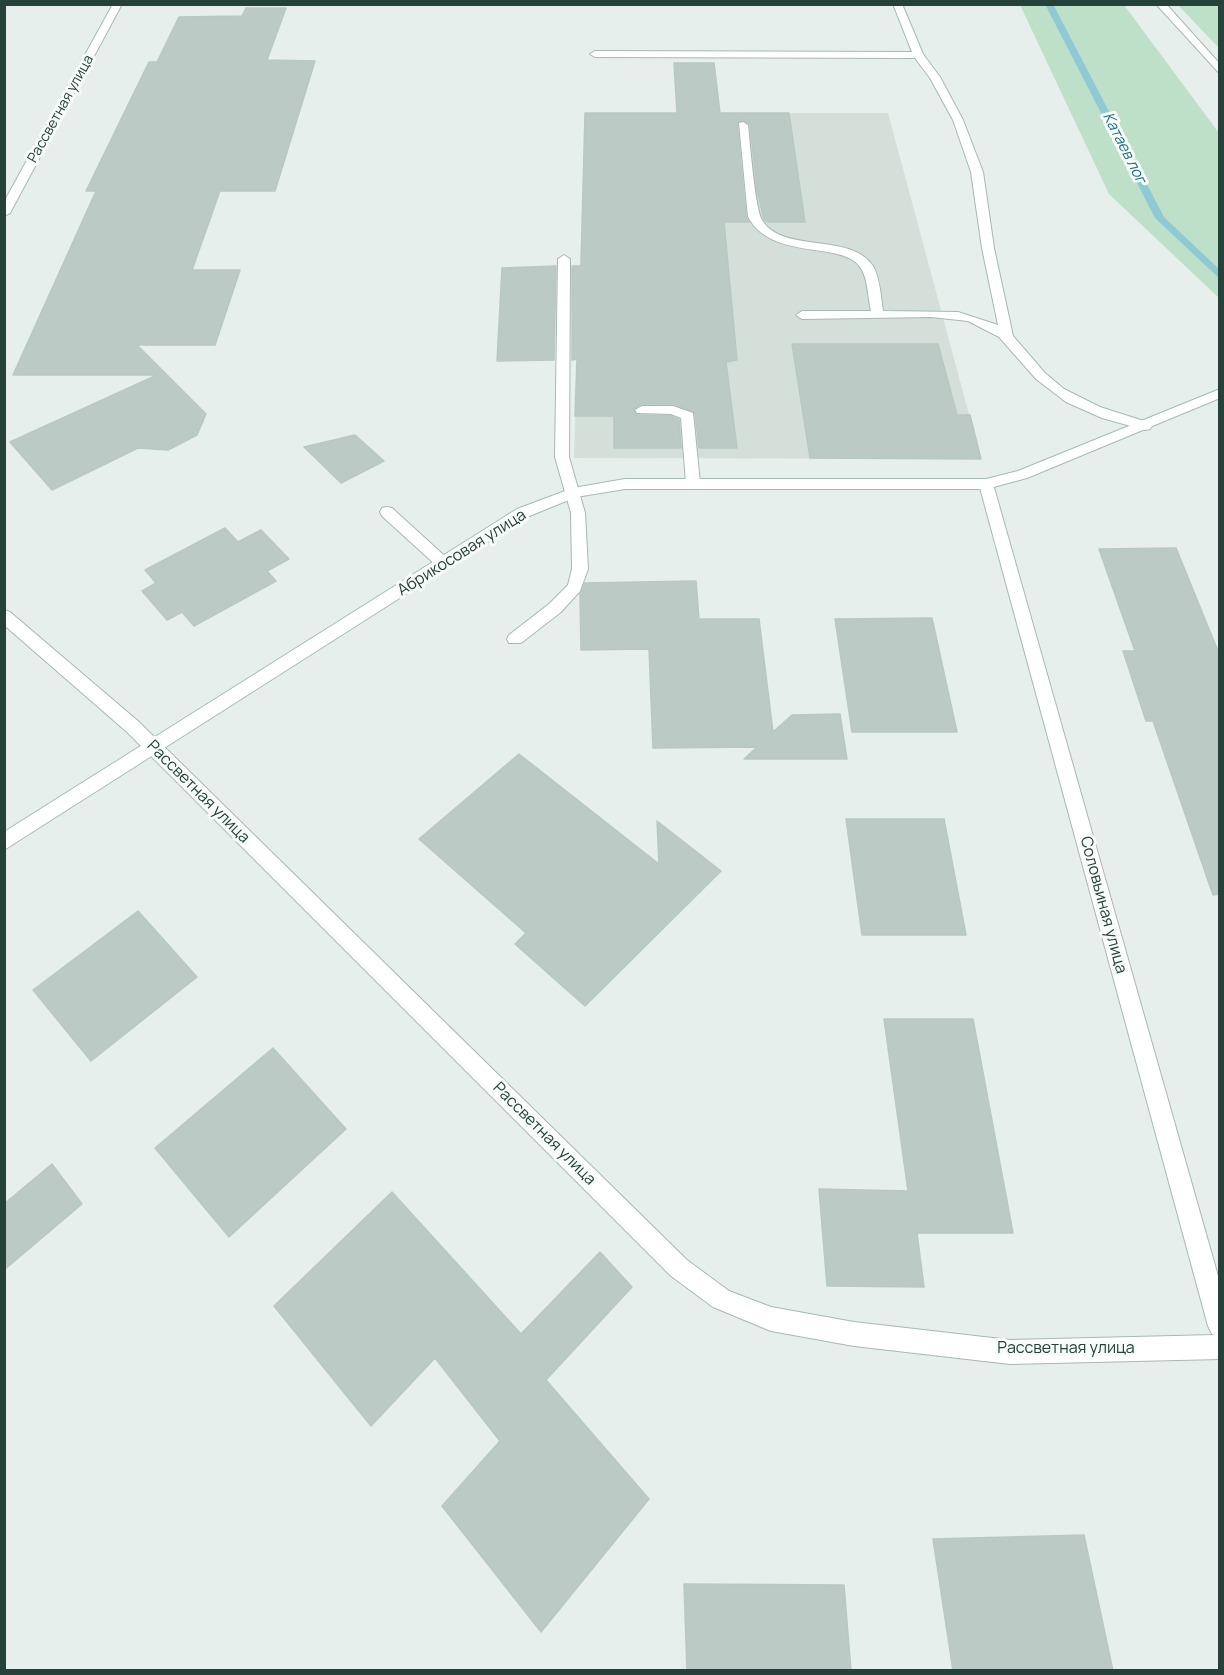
<!DOCTYPE html>
<meta charset="utf-8">
<style>
body{margin:0}
#map{position:relative;width:1224px;height:1675px;overflow:hidden;background:#e6efeb;font-family:Manrope,sans-serif}
canvas{display:block}
.frame{position:absolute;inset:0;border:6px solid #24423a;pointer-events:none}
</style>
<div id="map">
<canvas width="1224" height="1675"></canvas>
<div class="frame"></div>
</div>
<script>
const g = document.querySelector('canvas').getContext('2d');
g.lineJoin = 'round';
function fill(path, color) { g.fillStyle = color; g.fill(path, 'evenodd'); }
function stroke(path, color, width, dash) { g.strokeStyle = color; g.lineWidth = width; g.lineCap = dash ? 'butt' : 'round'; g.setLineDash(dash || []); g.stroke(path); }
function label(font, color, halo, rows, align = 'center') {
  g.font = font + ' Manrope,sans-serif'; g.lineWidth = 6; g.setLineDash([]); g.textBaseline = 'middle'; g.strokeStyle = halo; g.fillStyle = color; for (const [text, x, y, turn = 0] of rows) {
    g.save(); g.translate(x, y); g.rotate((+turn || 0) * Math.PI / 180); g.textAlign = isNaN(turn) ? turn : align; if (halo) g.strokeText(text, 0, 0); g.fillText(text, 0, 0); g.restore();
  }
}
const built = new Path2D(`
 M585,113H888L981,459L574,458Z`);
const green = new Path2D(`
 M1020,5H1124L1219,133V298L1109,194Z
 M1178,5H1219V48Z`);
const stream = new Path2D(`
 M1045,4H1053L1164,217L1220,270V279L1155,218Z`);
const building = new Path2D(`
 M246,8H286L267,60L315,61L275,191H220L192,270H240L215,345H137L206,414L197,435L168,450L138,448L52,490L10,442L157,375H13L96,191H86L149,62H157L179,17L242,16Z
 M674,63H714L720,113H789L805,222H767L764,219L757,190L750,125L742,120L737,123L746,217L749,222H724L737,360L726,362L737,448H699L695,413L674,404H642L633,409L637,415L671,416L679,420L681,448H614V416H575L577,359L572,360V266H581L585,113H677Z
 M556,266L554,360L497,361L502,268Z
 M792,344H938L957,415H970L981,459L810,458Z
 M355,435L384,461L341,483L304,447Z
 M225,528L238,542L261,530L289,559L267,571L276,581L194,626L182,612L167,620L142,591L156,583L145,570Z
 M1176,548L1220,656V894L1213,895L1153,721H1146L1123,651H1135L1099,549Z
 M696,581L699,619H759L773,732L792,715L840,714L847,759H744L757,747L653,748L649,649L581,650L580,594L585,583Z
 M932,618L957,732H852L835,619Z
 M519,754L659,864L657,821L721,871L585,1006L515,944L526,933L419,839Z
 M846,819H944L966,935H862Z
 M138,911L197,977L91,1061L33,990Z
 M884,1019H973L1013,1233H917L924,1287L827,1286L819,1189L908,1191Z
 M273,1048L346,1129L229,1237L155,1148Z
 M52,1164L82,1204L4,1270V1204Z
 M392,1192L521,1334L600,1252L632,1287L546,1380L649,1499L541,1632L442,1506L500,1441L435,1358L371,1426L274,1306Z
 M1084,1535L1113,1671H953L933,1539Z
 M684,1584L844,1585L851,1671H687Z`);
const lane = new Path2D(`
 M893,4H902L923,54L940,77L963,120L983,172L994,248L1013,336L1045,373L1064,389L1100,407L1150,423L1152,426L1150,429L1145,430L1102,418L1066,402L1036,379L999,337L968,321L931,317L802,319L796,315L802,311H871C868,299 868,281 862,270C847,239 773,263 748,217L739,123L743,122L748,125C750,143 755,209 762,220C782,254 851,232 873,266C880,278 881,298 883,311L958,312L998,325L982,248L971,172L953,120L930,78L915,58L595,57L590,54L595,51L912,52Z
 M564,255L570,259L569,457L585,513L588,569L580,591L561,612L521,643H509L507,639L509,635L549,604L568,585L572,569L571,513L555,457L558,259Z
 M642,406H673L693,413L700,483L698,486L693,488L686,483L681,418L671,414L637,413L635,410Z
 M387,507L392,508L448,559L451,563L448,567H438L382,516L380,512L382,508Z`);
const street = new Path2D(`
 M113,4H122L10,213L4,216V202Z
 M986,479L993,484L1220,1283V1359L1010,1364L854,1346L771,1331L713,1307L671,1276L127,732L4,625V610L10,612L139,722L687,1260L729,1291L771,1307L854,1322L1010,1340L1215,1335L1212,1334L1208,1326L979,484Z`);
const secondary = new Path2D(`
 M1156,4H1166L1220,64V74Z
 M1220,389V398L1027,478L986,489H625L576,497L527,517L4,850V832L517,509L573,488L625,479H986L1018,471Z`);
const farStreetnames = [
 ["Рассветная улица",61,109,-61]
];
const farWaternames = [
 ["Катаев лог",1124,148,63]
];
const streetNames = [
 ["Абрикосовая улица",462,553,-32],
 ["Рассветная улица",198,792,45],
 ["Соловьиная улица",1103,905,75],
 ["Рассветная улица",544,1134,45],
 ["Рассветная улица",1066,1349]
];
fill(built, '#d4dfda');
fill(green, '#bfe0c8');
fill(stream, '#8ec9d4');
fill(building, '#bbcac4');
stroke(building, '#b8c9c2', 1.5);
stroke(lane, '#a8b8b2', 2);
stroke(street, '#a8b8b2', 2);
stroke(secondary, '#a4bbb3', 2);
fill(lane, '#fff');
fill(street, '#fff');
fill(secondary, '#fff');
label('14px', '#24423a', '#f7fbf9', farStreetnames);
label('italic 15px', '#1c6f80', '#f7fbf9', farWaternames);
label('16px', '#24423a', '#f7fbf9', streetNames);
</script>
